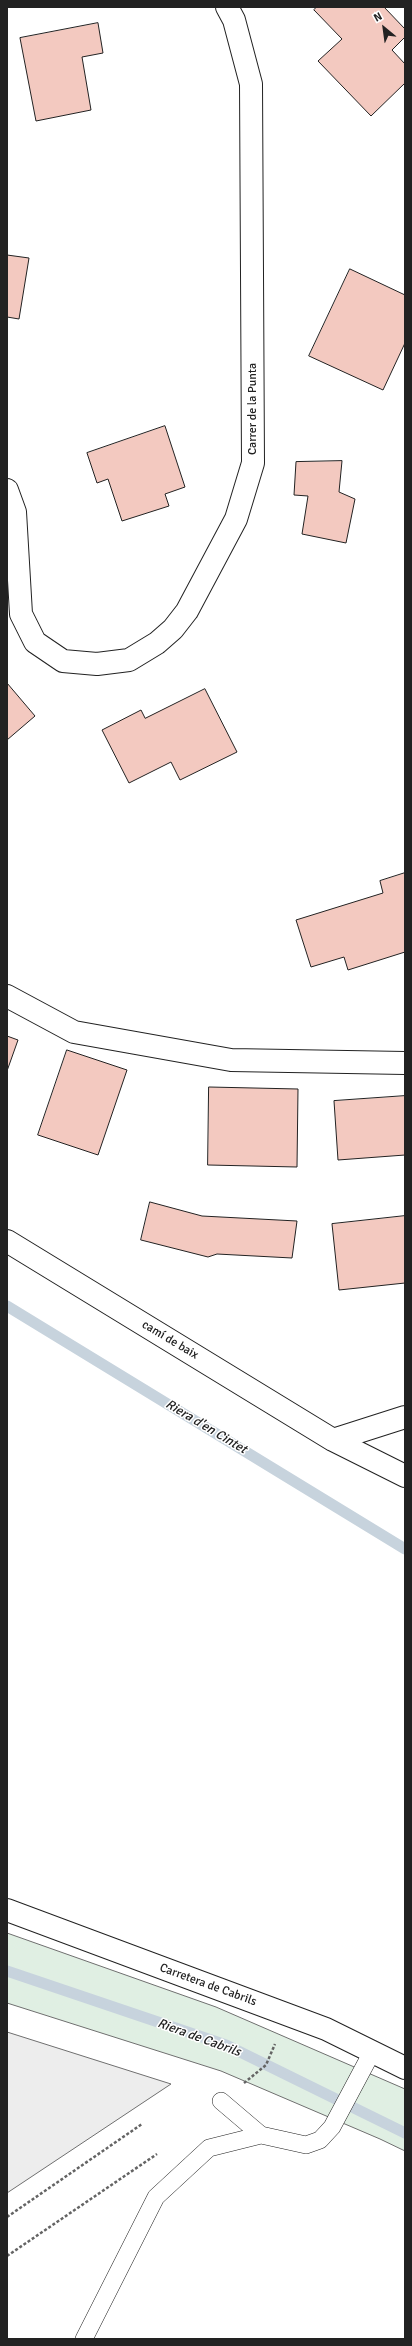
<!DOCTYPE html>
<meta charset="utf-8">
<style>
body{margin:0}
#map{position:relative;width:412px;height:2346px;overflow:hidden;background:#fff;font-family:Signika,sans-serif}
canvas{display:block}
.frame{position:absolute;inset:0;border:8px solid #222;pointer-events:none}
.north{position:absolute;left:364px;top:8px;width:40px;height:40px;-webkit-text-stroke:3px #fff;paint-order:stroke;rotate:331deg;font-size:11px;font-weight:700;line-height:16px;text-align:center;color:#222}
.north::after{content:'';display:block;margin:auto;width:14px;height:18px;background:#222;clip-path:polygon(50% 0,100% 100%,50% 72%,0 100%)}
</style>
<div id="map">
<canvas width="412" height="2346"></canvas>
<div class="frame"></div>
<div class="north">N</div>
</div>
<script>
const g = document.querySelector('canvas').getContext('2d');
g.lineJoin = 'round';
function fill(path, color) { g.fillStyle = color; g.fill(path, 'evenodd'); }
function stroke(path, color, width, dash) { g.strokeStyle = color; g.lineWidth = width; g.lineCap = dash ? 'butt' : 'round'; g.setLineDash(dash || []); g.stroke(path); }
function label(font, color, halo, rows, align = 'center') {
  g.font = font + ' Signika,sans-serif'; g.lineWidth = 3; g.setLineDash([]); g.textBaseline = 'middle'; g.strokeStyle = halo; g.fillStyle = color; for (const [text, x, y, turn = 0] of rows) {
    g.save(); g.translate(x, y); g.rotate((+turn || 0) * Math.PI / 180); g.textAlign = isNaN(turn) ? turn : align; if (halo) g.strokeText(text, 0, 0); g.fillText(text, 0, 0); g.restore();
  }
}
const green = new Path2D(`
 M7,1933L216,2007L405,2089V2151L380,2139L221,2071L7,2003Z`);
const parking = new Path2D(`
 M7,2032L171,2084L7,2193Z`);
const stream = new Path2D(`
 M7,1306L405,1549
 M7,1971L226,2045L405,2133`);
const building = new Path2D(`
 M317,7H384L405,29V37L392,50L405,64V83L371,116L318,61L342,39L314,10Z
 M98,23L103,53L82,57L91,110L36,121L20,38Z
 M7,255L29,258L19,319L7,317Z
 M350,269L405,295V343L383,390L309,356Z
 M165,426L185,487L165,494L169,506L122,521L108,479L97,483L87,453Z
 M342,461L339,492L355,499L346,543L302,534L308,496L294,495L296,462Z
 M7,683L35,716L7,740Z
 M205,689L237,752L180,780L171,762L129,783L102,730L141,710L145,718Z
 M405,873V952L348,970L344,957L311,967L296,920L383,893L380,881Z
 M7,1036L18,1040L7,1071Z
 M67,1050L127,1070L98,1155L38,1135Z
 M209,1087L298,1089L297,1167L208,1165Z
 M405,1096V1155L338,1160L334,1101Z
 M150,1202L202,1216L297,1221L292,1258L217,1254L208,1257L141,1240Z
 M405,1216V1283L339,1290L332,1224Z`);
const path = new Path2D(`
 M244,2083L266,2065L275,2044
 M7,2217L142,2124
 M7,2256L157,2154`);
const service = new Path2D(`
 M221,2101L261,2135L306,2145L320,2140L332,2127L372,2052
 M84,2339L156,2197L209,2148L261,2135`);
const minor = new Path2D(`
 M7,490L15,512L21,614L35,642L63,661L97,664L129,660L157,643L173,629L187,611L236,519L253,463L251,84L234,20L227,7
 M7,996L74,1032L231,1060L405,1063
 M7,1241L333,1440L405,1476
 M333,1440L405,1417`);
const tertiary = new Path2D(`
 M7,1910L326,2029L405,2068`);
const streetNames = [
 ["Carrer de la Punta",253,409,-90],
 ["camí de baix",170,1340,31],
 ["Carretera de Cabrils",208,1985,20]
];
const waterNames = [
 ["Riera d'en Cintet",206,1427,31],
 ["Riera de Cabrils",199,2038,20]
];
fill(green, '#e0efe3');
stroke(green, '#6f6f6f', 1);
fill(parking, '#ededed');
stroke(parking, '#6f6f6f', 1);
stroke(stream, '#c7d3dd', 11);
fill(building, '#f3c9c0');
stroke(building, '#222', 1);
stroke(service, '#222', 18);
stroke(minor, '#222', 24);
stroke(tertiary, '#222', 24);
stroke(path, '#646464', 2.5, [3, 2]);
stroke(service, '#fff', 17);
stroke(minor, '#fff', 22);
stroke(tertiary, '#fff', 22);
label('12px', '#222', '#fff', streetNames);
label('italic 13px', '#222', '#fff', waterNames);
</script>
